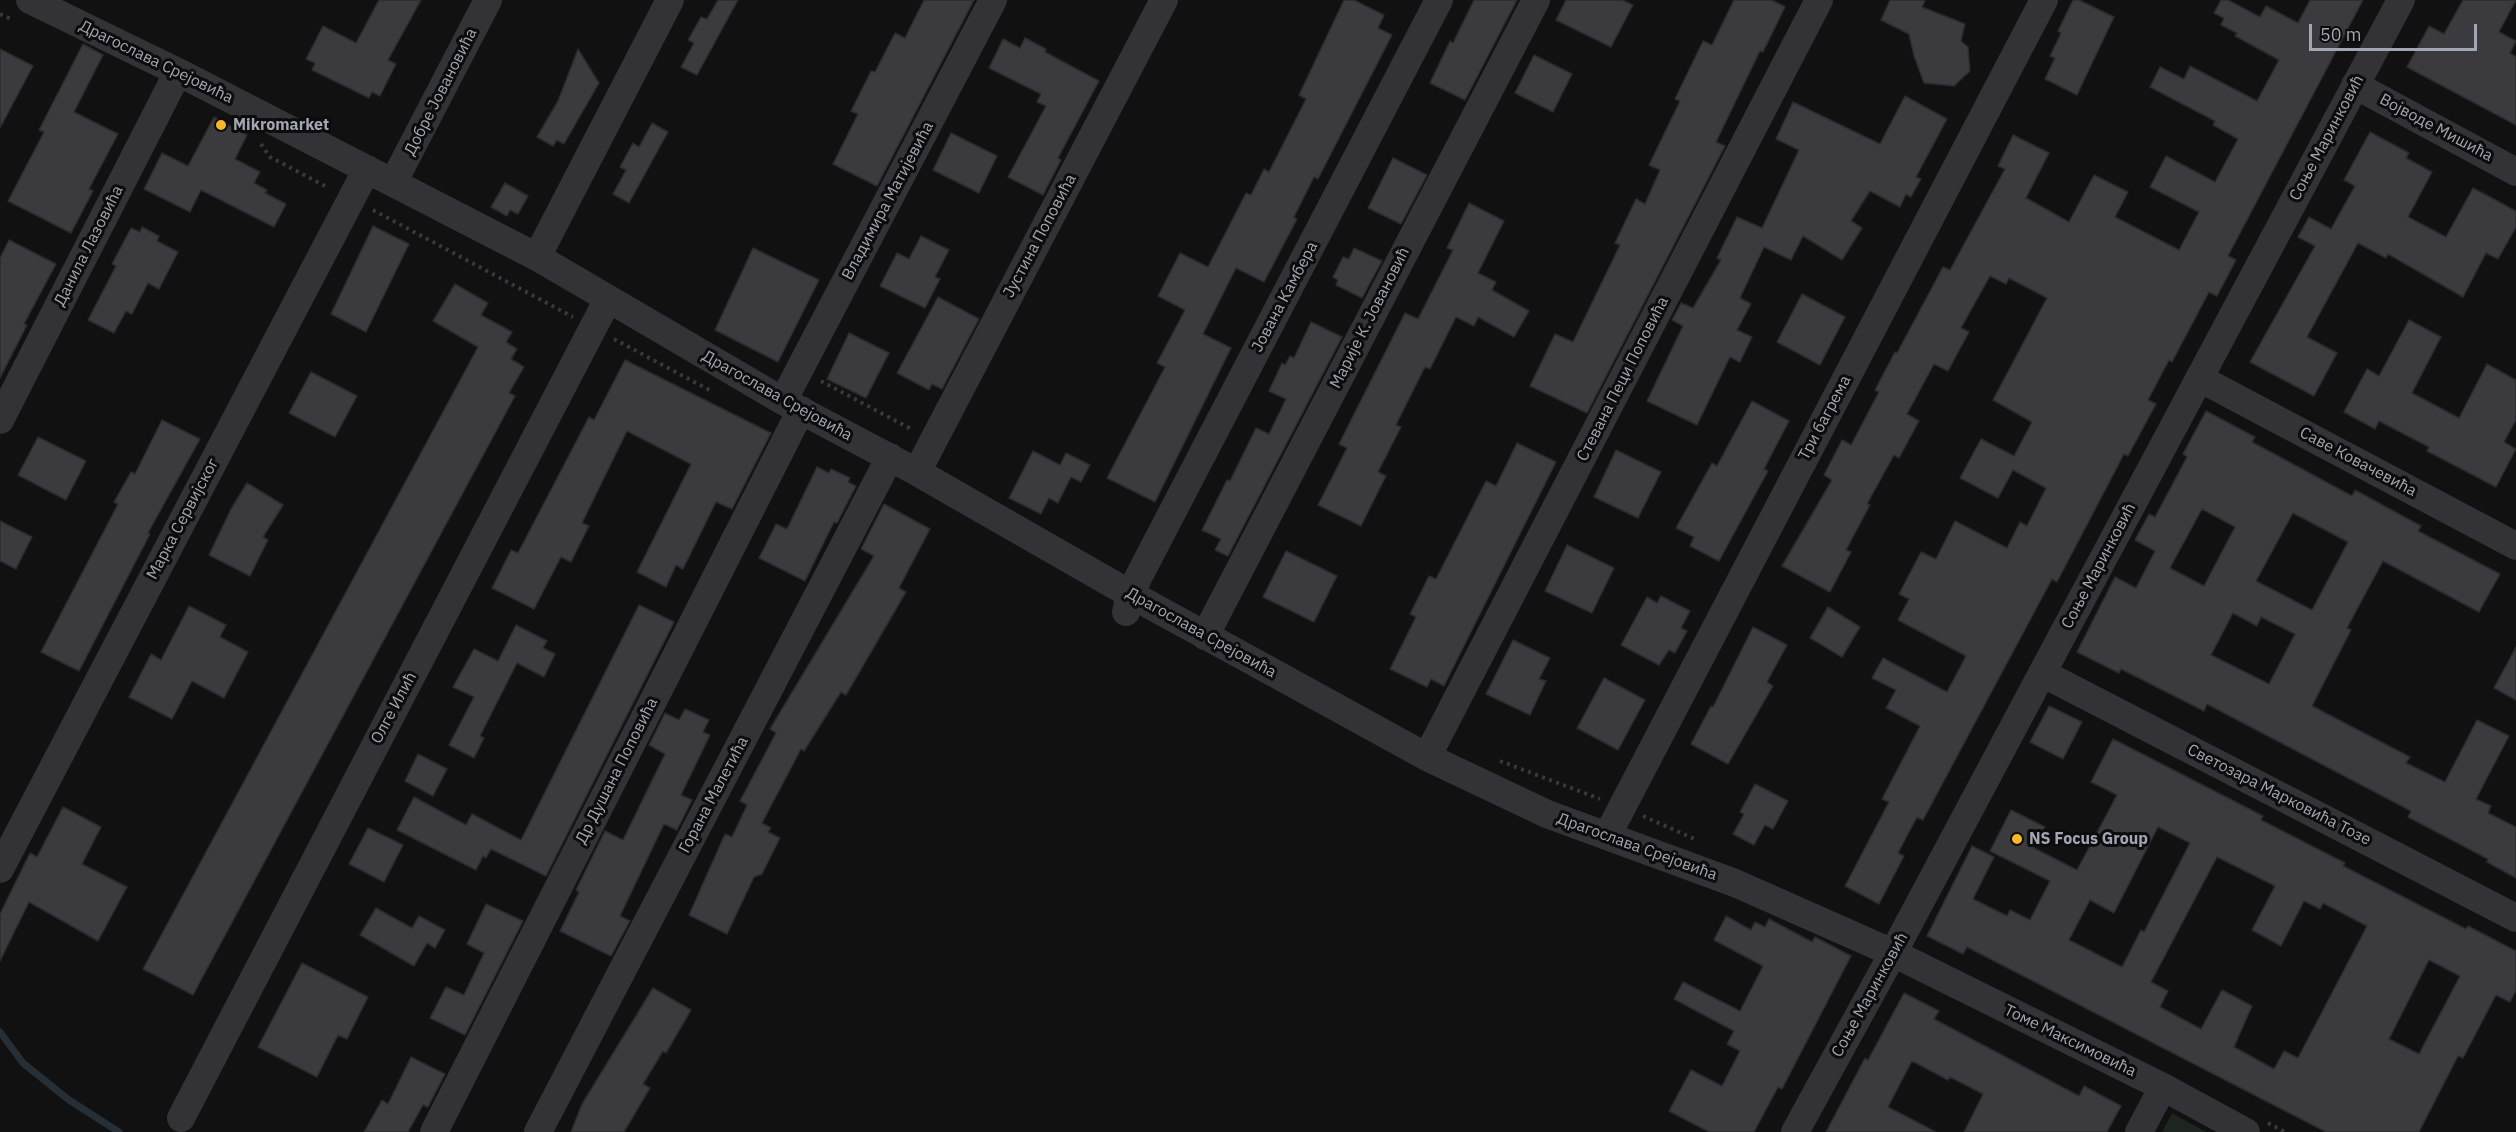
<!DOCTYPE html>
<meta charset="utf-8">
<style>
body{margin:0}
#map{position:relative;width:2516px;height:1132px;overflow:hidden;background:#111112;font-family:"IBM Plex Sans",sans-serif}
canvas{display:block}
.scale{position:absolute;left:2309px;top:24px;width:168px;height:27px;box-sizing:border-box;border:3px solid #a2a6b3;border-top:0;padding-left:8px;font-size:18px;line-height:21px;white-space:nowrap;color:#a2a6b3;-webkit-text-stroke:4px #0c0c0d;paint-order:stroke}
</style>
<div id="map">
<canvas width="2516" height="1132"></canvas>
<div class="scale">50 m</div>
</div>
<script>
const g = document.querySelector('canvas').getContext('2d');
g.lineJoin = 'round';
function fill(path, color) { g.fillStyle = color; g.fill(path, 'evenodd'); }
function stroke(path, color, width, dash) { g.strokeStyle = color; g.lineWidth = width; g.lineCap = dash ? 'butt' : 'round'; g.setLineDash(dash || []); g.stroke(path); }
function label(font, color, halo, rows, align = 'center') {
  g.font = font + ' "IBM Plex Sans",sans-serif'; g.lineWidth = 6; g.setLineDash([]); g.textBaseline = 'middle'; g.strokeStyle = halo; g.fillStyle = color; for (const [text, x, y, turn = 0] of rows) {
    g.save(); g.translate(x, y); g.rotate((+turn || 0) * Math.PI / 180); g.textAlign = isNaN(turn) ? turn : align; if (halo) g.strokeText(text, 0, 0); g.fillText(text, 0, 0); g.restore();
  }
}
const green = new Path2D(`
 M2172,1113L2206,1132H2162Z`);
const stream = new Path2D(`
 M0,1032L23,1063L69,1100L119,1132`);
const building = new Path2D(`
 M379,0H421L388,60L396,64L380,96L372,92L369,98L312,70L315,63L306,59L323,26L356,43Z
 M718,0H738L697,75L681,67L694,43L688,40L701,17L707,19Z
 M924,0H974L877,186L833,164L858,114L851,111L871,71L875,72L895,33L905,38Z
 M1344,0H1354L1384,15L1378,28L1392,35L1318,179L1314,177L1294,217L1297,219L1264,282L1236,268L1203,334L1231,348L1155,502L1107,478L1165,367L1157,363L1185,310L1158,296L1180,253L1208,267L1246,193L1251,195L1264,169L1269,172L1306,99L1299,95Z
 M1474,0H1517L1465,100L1430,83L1450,41L1453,43Z
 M1566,0H1622L1633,5L1611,47L1556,20Z
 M1734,0H1772L1785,7L1763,52L1760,51L1716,142L1725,146L1587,413L1530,386L1555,334L1573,342L1620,245L1615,243L1636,199L1645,204L1660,170L1649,165L1680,101L1675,99L1703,41L1712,45Z
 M1890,0H1925L1922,7L1965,24L1961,41L1968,47L1970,71L1954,86L1924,83L1914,56L1909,34L1881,20Z
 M2073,0H2079L2114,17L2077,95L2045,79L2055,58L2050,56L2061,33L2058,31Z
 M2221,0H2228L2260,17L2266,6L2298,23L2310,0H2363L2228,256L2236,260L2217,296L2209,292L2172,362L2169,360L2148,400L2156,404L2128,456L2124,454L2057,582L2052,579L1923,820L1917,817L1898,853L1904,856L1879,904L1845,886L1889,802L1882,799L1920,726L1886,708L1896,690L1872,678L1883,658L1947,692L1966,656L1898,620L1909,599L1899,594L1921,552L1936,559L1955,521L2007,548L2020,522L2027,526L2046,488L2013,470L1998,498L1960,478L1981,439L2014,456L2032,422L1993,400L2047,298L2009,278L2006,284L1990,276L1961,328L1969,332L1948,371L1934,364L1907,414L1919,421L1899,458L1894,455L1867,504L1870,505L1846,550L1851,552L1830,592L1782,566L1832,480L1824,475L1842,440L1851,445L1879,392L1875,390L1895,352L1897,353L1943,267L1950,270L2005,169L1998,166L2013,135L2049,153L2026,198L2069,222L2094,175L2128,192L2115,217L2179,250L2199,212L2150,187L2166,156L2215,182L2238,139L2213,125L2215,121L2150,87L2160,67L2184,79L2190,66L2257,101L2279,60L2235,36L2237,33L2221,25L2224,18L2214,13Z
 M2463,0H2516L2499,32L2516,41L2510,53L2516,57V125L2407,67L2429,26L2444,34Z
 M1025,38L1046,49L1045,52L1099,81L1058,158L1061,160L1043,195L1008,177L1046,106L1037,102L1041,94L989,68L1003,39L1020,48Z
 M83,44L103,55L74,112L118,134L89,189L93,191L71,233L8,201L44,132L39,130Z
 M0,49L33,66L0,128Z
 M578,49L599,83L564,144L557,140L553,146L537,137L558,101Z
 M1534,55L1572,74L1553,112L1515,93Z
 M1905,96L1947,119L1916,177L1921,179L1911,197L1906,194L1900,207L1870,191L1851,221L1862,228L1842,260L1803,236L1791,260L1764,247L1740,298L1751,304L1737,330L1752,337L1740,362L1730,357L1697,425L1647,401L1683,326L1672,320L1681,303L1693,308L1721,260L1717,258L1737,217L1762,228L1799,150L1776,139L1793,102L1880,144Z
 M214,117L247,135L235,159L260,172L254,183L267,190L265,193L286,204L274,227L201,190L190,212L144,189L162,153L188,166Z
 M652,123L668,132L629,203L613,194L626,170L620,167L633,143L639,147Z
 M2370,132L2409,153L2406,158L2432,172L2408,217L2446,237L2473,188L2516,211V227L2498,259L2486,253L2463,297L2388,254L2386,258L2358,243L2307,337L2337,353L2314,396L2250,362L2315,246L2298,237L2309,217L2331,229L2355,186L2344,180Z
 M951,133L997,156L979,193L933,170Z
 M1393,158L1427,175L1401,224L1368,208Z
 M505,183L528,196L518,214L510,210L507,216L491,207Z
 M1469,203L1504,221L1478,273L1496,282L1492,290L1529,311L1514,337L1478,317L1474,326L1456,317L1430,369L1425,367L1396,425L1401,427L1378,472L1386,476L1361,526L1318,505L1347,448L1339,444L1405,313L1418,319L1453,250L1447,248Z
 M373,226L409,244L366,332L331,314Z
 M142,227L159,236L157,241L178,252L159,289L148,283L132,314L126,311L114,333L88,320L116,266L112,264L131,228L140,232Z
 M921,236L949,250L935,277L940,279L925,308L880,286L897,253L909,259Z
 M9,240L56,264L24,324L27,325L0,378V258Z
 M753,248L819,280L778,362L715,330Z
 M1354,248L1382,261L1362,298L1336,285L1338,280L1333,277L1343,257L1349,259Z
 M455,284L488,303L481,315L512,332L506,342L517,349L511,359L524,367L509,393L515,396L193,995L143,969L478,347L433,321Z
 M1802,294L1845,317L1820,365L1777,342Z
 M938,297L979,319L942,389L932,384L929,390L897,373Z
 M2409,320L2441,337L2412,393L2459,418L2487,364L2516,380V420L2504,442L2516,449L2496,487L2427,451L2429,447L2379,421L2375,429L2344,412L2367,369L2379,376Z
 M1311,322L1342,337L1228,556L1215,550L1221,539L1202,530L1227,480L1230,481L1256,428L1269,434L1286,399L1269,391L1282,363L1285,365L1290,356L1294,358Z
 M849,333L889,353L866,398L827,379Z
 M625,360L771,433L732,509L716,502L683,569L676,565L666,587L637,572L691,464L627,431L582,523L589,526L571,562L561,557L534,609L492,588L511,550L518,553L589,417L594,420Z
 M311,372L357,396L335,437L289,413Z
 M1752,401L1789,421L1764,469L1768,471L1719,561L1690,546L1694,537L1676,528L1712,463L1717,466Z
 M2206,411L2255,437L2252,442L2352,496L2355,490L2421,526L2418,531L2500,574L2479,612L2383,561L2347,628L2351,630L2312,706L2410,757L2406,763L2445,782L2477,720L2509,736L2476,799L2491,806L2488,813L2516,827V878L2487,862L2488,859L2408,817L2411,811L2207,704L2204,711L2121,669L2119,673L2077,652L2115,577L2136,588L2155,551L2135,540L2149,514L2155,517L2187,457L2183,454ZM2202,509L2235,527L2204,586L2170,568ZM2293,513L2348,542L2312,610L2256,581ZM2233,613L2257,626L2261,617L2295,634L2269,684L2211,655Z
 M162,420L200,439L148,533L150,534L79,671L41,652L118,504L114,502L131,472L135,474Z
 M38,437L86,461L66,500L18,475Z
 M1517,443L1556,462L1444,686L1431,679L1427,687L1390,669L1416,617L1410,614L1429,576L1436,579L1486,481L1496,486Z
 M1616,450L1661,472L1638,518L1594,497Z
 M1033,451L1060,465L1066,453L1090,465L1081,482L1071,477L1058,503L1049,498L1041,514L1009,498Z
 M817,467L829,473L831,469L850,478L848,482L856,486L837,523L834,522L805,581L759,558L776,524L787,529Z
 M247,483L283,505L263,537L268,540L250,576L209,555L231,509Z
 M884,504L930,529L899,588L906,592L846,695L841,692L804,751L801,749L762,823L771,828L768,832L780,838L762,874L754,877L727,934L689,915L725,834L732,837L747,805L740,801L776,733L770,729L874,556L861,549Z
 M0,521L32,537L16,569L0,561Z
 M1567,545L1614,568L1592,613L1545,591Z
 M1286,551L1337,576L1314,622L1263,597Z
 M1661,596L1690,611L1681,628L1687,631L1675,653L1669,650L1659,665L1621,645L1647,597L1657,603Z
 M639,605L674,622L546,876L491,849L486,858L483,856L476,870L397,830L414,797L466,825L472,814L521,840Z
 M189,606L226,625L220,637L248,652L224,698L192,681L172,719L129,697L151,654L161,660Z
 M1828,607L1860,627L1842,657L1810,638Z
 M516,625L547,641L543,648L555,654L544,677L517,663L480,736L484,738L474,758L449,745L474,697L453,687L474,649L498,661Z
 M1753,627L1787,645L1767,682L1773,686L1728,764L1691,744L1711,706L1713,707Z
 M1513,640L1550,658L1539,679L1546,681L1530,715L1486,694Z
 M2516,647V700L2494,688Z
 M1604,678L1645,700L1618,750L1577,728Z
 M2049,706L2082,722L2063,759L2030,742Z
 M685,709L709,720L703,732L710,735L681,795L692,800L677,830L664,824L620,916L630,921L611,956L560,931L579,892L576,890L605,831L623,840L665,754L649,745L665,713L679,720Z
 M2113,739L2263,816L2261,820L2345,863L2343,866L2466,929L2468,926L2516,951V990L2510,1002L2496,995L2463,1058L2458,1056L2419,1132H2326L1967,947L1963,954L1927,936L1972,846L1994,857L1973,899L2007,916L2010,910L2030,920L2050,881L1990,851L2011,810L2045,827L2034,848L2077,870L2117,795L2091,782ZM2158,827L2190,843L2144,932L2141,930L2122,967L2069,940L2090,900L2114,913ZM2217,857L2275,886L2252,930L2281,946L2304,901L2320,909L2323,903L2367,926L2298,1058L2284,1051L2274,1069L2234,1047L2252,1006L2222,990L2201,1029L2160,1007L2168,991L2151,982ZM2429,960L2460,976L2419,1054L2389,1039Z
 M418,754L447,769L433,796L405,781Z
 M1755,784L1788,801L1773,829L1765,825L1754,845L1733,834L1744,814L1740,812Z
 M63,807L101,827L82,864L127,887L98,941L29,902L0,961V914L30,853L37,857Z
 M368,828L403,845L384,882L349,864Z
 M486,904L523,921L465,1035L430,1018L446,987L464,995L484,953L467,944Z
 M376,908L412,928L419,916L445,930L435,948L427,943L414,966L360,935Z
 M1726,916L1751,930L1755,922L1765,927L1769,919L1812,942L1815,937L1851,956L1782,1089L1778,1087L1754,1132H1709L1669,1111L1691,1070L1722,1086L1740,1051L1727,1044L1734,1031L1674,999L1683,982L1740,1011L1763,966L1714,940Z
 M302,963L368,997L347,1039L338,1035L317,1077L258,1047Z
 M653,988L691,1010L666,1053L663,1051L643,1084L650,1088L624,1132H571L582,1104Z
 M1904,993L1939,1011L1934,1019L2079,1096L2084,1086L2121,1106L2107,1132H1964L1983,1094L1950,1077L1948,1080L1912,1061L1888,1107L1936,1132H1826L1865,1058L1868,1060Z
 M411,1057L445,1074L428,1107L423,1105L408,1132H364L382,1100L388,1104Z`);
const path = new Path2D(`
 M0,14L13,20
 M261,144L270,157L329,188
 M373,210L573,317
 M614,339L713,392
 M821,381L913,430
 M1500,761L1600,799
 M1643,816L1697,840
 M2268,1123L2285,1132`);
const minor = new Path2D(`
 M30,0L178,72L537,257L783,401L917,472L1130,594L1427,757L1547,814L1735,883L1893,953L2163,1087L2246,1132
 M2355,85L2516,172
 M393,183L488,0
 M537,257L670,0
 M2199,378L2516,546
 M783,401L993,0
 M0,420L178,72
 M917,472L1164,0
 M1126,612L1130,594L1139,576L1439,0
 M1205,636L1536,0
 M2042,673L2516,918
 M1427,757L1819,0
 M1607,836L2044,0
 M0,869L367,169
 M181,1118L608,299
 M434,1132L801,410
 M538,1132L890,457
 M1795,1132L1893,953L2401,0
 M2139,1132L2163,1087`);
const markers = [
 [221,125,6,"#f6b925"],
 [2017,839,6,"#f6b925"]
];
const streetNames = [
 ["Драгослава Срејовића",156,62,26],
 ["Добре Јовановића",441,92,-63],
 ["Војводе Мишића",2436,128,28],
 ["Соње Маринковић",2327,138,-62],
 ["Владимира Матијевића",888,201,-62],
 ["Јустина Поповића",1040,236,-62],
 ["Данила Лазовића",89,246,-63],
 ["Јована Камбера",1285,297,-62],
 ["Марије К. Јовановић",1370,318,-63],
 ["Стевана Пеци Поповића",1623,379,-63],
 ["Драгослава Срејовића",777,396,29],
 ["Три багрема",1825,418,-62],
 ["Саве Ковачевића",2358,462,28],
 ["Марка Сервијског",183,519,-62],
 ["Соње Маринковић",2099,566,-62],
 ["Драгослава Срејовића",1201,633,29],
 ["Олге Илић",394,708,-62],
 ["Др Душана Поповића",617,771,-63],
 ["Горана Малетића",714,795,-62],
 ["Светозара Марковића Тозе",2279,795,27],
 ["Драгослава Срејовића",1637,847,20],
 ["Соње Маринковић",1870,995,-61],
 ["Томе Максимовића",2070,1041,26]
];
const poiNames = [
 ["Mikromarket",233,125],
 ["NS Focus Group",2029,839]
];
fill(green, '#1d251e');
stroke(stream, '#272f36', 7);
fill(building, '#3b3b3f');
stroke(building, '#2b2b2e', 1.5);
stroke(path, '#38393e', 4, [3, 4.5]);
stroke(minor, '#323237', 28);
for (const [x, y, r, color] of markers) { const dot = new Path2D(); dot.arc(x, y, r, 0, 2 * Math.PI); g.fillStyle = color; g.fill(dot); stroke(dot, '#0c0c0d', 2); }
label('16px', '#a2a6b3', '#0c0c0d', streetNames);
label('bold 16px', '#a2a6b3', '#0c0c0d', poiNames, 'left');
</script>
